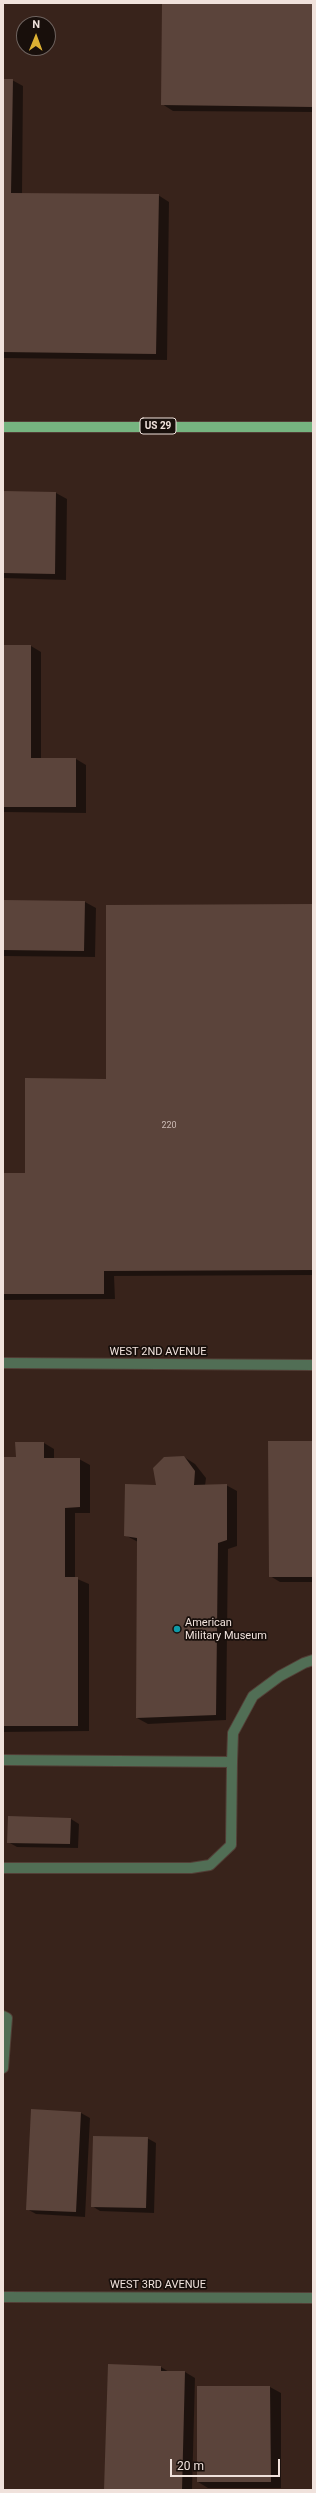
<!DOCTYPE html>
<style>
body{margin:0}
#map{position:relative;width:316px;height:2493px;overflow:hidden;background:#38231b;font-family:Roboto,sans-serif}
canvas{display:block}
.frame{position:absolute;inset:0;border:4px solid #f0e2dc;pointer-events:none}
.north{position:absolute;left:16px;top:16px;width:40px;height:40px;box-sizing:border-box;background:#180f0b;border:1px solid #6e635f;border-radius:50%;rotate:1deg;font-size:11px;font-weight:700;line-height:16px;text-align:center;color:#f0e2dc}
.north::after{content:'';display:block;margin:auto;width:14px;height:18px;background:#ddb133;clip-path:polygon(50% 0,100% 100%,50% 72%,0 100%)}
.scale{position:absolute;left:170px;top:2459px;width:110px;height:18px;box-sizing:border-box;border:2px solid #f0e2dc;border-top:0;padding-left:5px;font-size:12px;line-height:14px;white-space:nowrap;color:#f0e2dc;-webkit-text-stroke:3px #180f0b;paint-order:stroke}
</style>
<div id="map">
<canvas width="316" height="2493"></canvas>
<div class="frame"></div>
<div class="north">N</div>
<div class="scale">20 m</div>
</div>
<script>
const g = document.querySelector('canvas').getContext('2d');
g.lineJoin = 'round';
function fill(path, color) { g.fillStyle = color; g.fill(path, 'evenodd'); }
function stroke(path, color, width, dash) { g.strokeStyle = color; g.lineWidth = width; g.lineCap = dash ? 'butt' : 'round'; g.setLineDash(dash || []); g.stroke(path); }
function label(font, color, halo, rows, align = 'center') {
  g.font = font + ' Roboto,sans-serif'; g.lineWidth = 3.5; g.setLineDash([]); g.textBaseline = 'middle'; g.strokeStyle = halo; g.fillStyle = color; for (const [text, x, y, turn = 0] of rows) {
    g.save(); g.translate(x, y); g.rotate((+turn || 0) * Math.PI / 180); g.textAlign = isNaN(turn) ? turn : align; if (halo) g.strokeText(text, 0, 0); g.fillText(text, 0, 0); g.restore();
  }
}
const shadow = new Path2D(`
 M163,3H313V112L173,111L162,104Z
 M3,80H12L23,86L22,194L158,195L169,202L167,360L3,358Z
 M3,492L56,493L67,499L66,580L3,578Z
 M3,646H31L41,652V759H76L86,765V813L3,812Z
 M3,901L85,902L96,908L95,957L3,956Z
 M313,905V1275L114,1276L115,1299L3,1300V1174H26L107,1080Z
 M313,1442V1582H280L270,1576Z
 M44,1443L54,1449V1459H79L90,1465V1513H75V1578L89,1584V1731L3,1732V1458H17Z
 M184,1457L195,1464L206,1478L205,1486L226,1485L237,1491V1546L228,1549L226,1720L148,1724L137,1718L138,1542L125,1535L157,1486Z
 M71,1819L79,1824L78,1848L17,1847L8,1842Z
 M81,2113L90,2118L85,2217L36,2214L27,2209Z
 M147,2138L156,2143L154,2213L100,2211L92,2206Z
 M161,2367L169,2372H185L195,2378L192,2490H105Z
 M198,2387H270L281,2393V2488H208L198,2482Z`);
const building = new Path2D(`
 M162,3H313V107L161,105Z
 M3,79H13L11,193L159,194L156,354L3,352Z
 M3,491L56,492L55,574L3,573Z
 M3,645H31V758H76V807H3Z
 M3,900L85,901L84,951L3,950Z
 M313,904V1270L104,1271V1294H3V1173H25V1078L106,1079V905Z
 M268,1441H313V1577H269Z
 M15,1442H44V1458H80V1507L65,1508V1577H78V1726H3V1457H16Z
 M184,1456L195,1471L194,1485L227,1484V1540L218,1543L216,1715L136,1718L137,1538L124,1536L125,1484L156,1485L153,1468L164,1457Z
 M8,1816L71,1818L70,1844L7,1843Z
 M31,2109L81,2112L76,2212L26,2210Z
 M93,2136L148,2137L146,2208L91,2207Z
 M108,2364L161,2366V2371H185L182,2490H104Z
 M197,2386H270L271,2482H197Z`);
const minor = new Path2D(`
 M3,1363L313,1365
 M3,1760L232,1762L233,1733L253,1696L280,1676L304,1663L313,1660
 M3,1868H191L210,1865L231,1845L232,1762
 M3,2016L7,2018L3,2068
 M3,2297L313,2298`);
const major = new Path2D(`
 M3,427H313`);
const markers = [
 [177,1629,4,"#0f9aa8"]
];
const numberNames = [
 ["220",169,1126]
];
const shields = [
 [158,426,36]
];
const shieldNames = [
 ["US 29",158,426]
];
const streetNames = [
 ["WEST 2ND AVENUE",158,1352],
 ["WEST 3RD AVENUE",158,2285]
];
const poiNames = [
 ["American",185,1623],
 ["Military Museum",185,1636]
];
fill(shadow, '#0007');
fill(building, '#5b443b');
stroke(minor, '#523e36', 12);
stroke(major, '#523e36', 12);
stroke(minor, '#516e55', 10);
stroke(major, '#76b480', 10);
for (const [x, y, r, color] of markers) { const dot = new Path2D(); dot.arc(x, y, r, 0, 2 * Math.PI); g.fillStyle = color; g.fill(dot); stroke(dot, '#180f0b', 1.5); }
label('9px', '#cbbab4', null, numberNames);
for (const [x, y, w] of shields) { const box = new Path2D(); box.roundRect(x - w / 2, y - 8, w, 16, 3); g.fillStyle = '#180f0b'; g.fill(box); stroke(box, '#f0e2dc', 1); }
label('bold 10px', '#f0e2dc', null, shieldNames);
label('11px', '#f0e2dc', '#180f0b', streetNames);
label('11px', '#f0e2dc', '#180f0b', poiNames, 'left');
</script>
